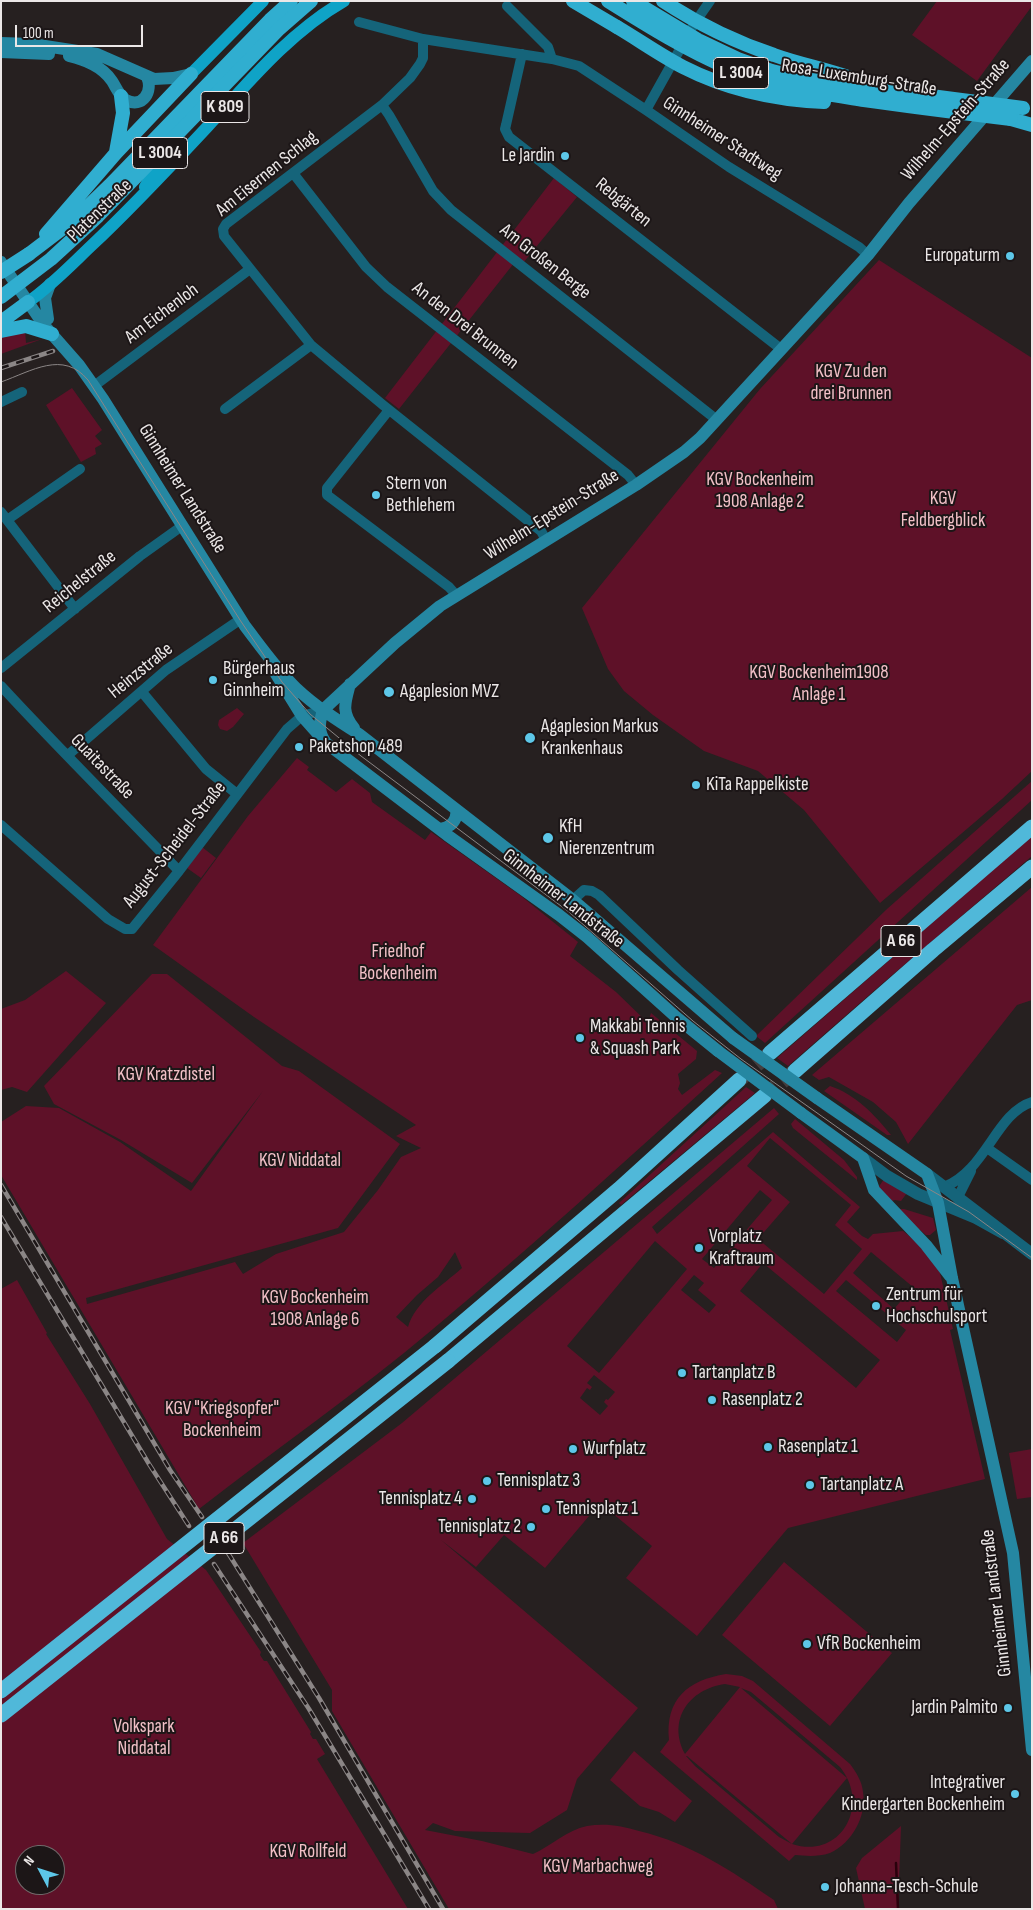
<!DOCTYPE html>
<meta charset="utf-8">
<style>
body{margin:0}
#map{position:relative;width:1033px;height:1910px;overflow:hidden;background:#262020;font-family:"Sofia Sans Condensed",sans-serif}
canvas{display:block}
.frame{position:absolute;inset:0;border:2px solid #ebe7e7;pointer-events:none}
.north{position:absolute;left:15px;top:1845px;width:50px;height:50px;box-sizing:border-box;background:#1c1617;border:1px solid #6f6a6a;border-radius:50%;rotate:310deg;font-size:14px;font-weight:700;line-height:20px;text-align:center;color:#ebe7e7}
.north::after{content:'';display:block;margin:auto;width:18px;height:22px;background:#5dc7e8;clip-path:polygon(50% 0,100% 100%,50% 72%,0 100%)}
.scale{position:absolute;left:15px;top:25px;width:128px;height:22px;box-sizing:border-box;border:2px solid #ebe7e7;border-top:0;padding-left:6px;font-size:15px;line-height:18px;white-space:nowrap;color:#ebe7e7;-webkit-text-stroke:4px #1c1617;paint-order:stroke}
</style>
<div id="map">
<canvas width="1033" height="1910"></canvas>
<div class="frame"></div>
<div class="north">N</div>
<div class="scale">100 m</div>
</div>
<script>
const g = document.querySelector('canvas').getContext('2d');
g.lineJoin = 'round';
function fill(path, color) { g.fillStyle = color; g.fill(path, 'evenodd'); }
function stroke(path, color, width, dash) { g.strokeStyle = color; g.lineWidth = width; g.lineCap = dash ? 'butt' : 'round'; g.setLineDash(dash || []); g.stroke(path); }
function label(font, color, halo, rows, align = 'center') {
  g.font = font + ' "Sofia Sans Condensed",sans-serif'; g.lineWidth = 4; g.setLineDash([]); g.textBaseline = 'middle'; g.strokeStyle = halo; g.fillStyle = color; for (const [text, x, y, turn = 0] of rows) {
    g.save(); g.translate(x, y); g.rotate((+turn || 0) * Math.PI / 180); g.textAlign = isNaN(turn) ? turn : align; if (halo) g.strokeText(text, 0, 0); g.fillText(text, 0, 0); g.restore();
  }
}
const green = new Path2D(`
 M937,1H1032V6L977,81L912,35Z
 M554,178L577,197L523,263L518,258L399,409L385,398Z
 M879,260L1032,358V771L1002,799L880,903L804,810L758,771L704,751L653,715L624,691L608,669L582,608L760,389Z
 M25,329L26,343L42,339L1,354V336Z
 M72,388L102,430L95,436L102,444L95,448L96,454L81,462L46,405Z
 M237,708L244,714L233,727L227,731L220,729L218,725L219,720Z
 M297,758L309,767L307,770L336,792L352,779L370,793L372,802L425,840L431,832L521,896L578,942L570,956L616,992L648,1023L651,1013L697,1051L696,1059L678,1074L680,1083L678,1089L682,1095L715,1070L722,1073C627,1160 531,1247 433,1329C357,1393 276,1449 199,1509L1,1175V1122L26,1106L59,1108L120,1142L191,1191L263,1091L192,1183L121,1140L54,1104L44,1086L152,974H167L282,1066L299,1071L400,1144L338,1228L86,1298L87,1304L235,1262L243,1274L276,1254L344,1232L378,1190L401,1157L421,1148L396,1136L416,1125L254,1017L153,945L248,816ZM455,1252L462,1268C443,1285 415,1302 408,1327L396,1317L417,1295L438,1277Z
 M1032,781V800L765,1043L756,1036L887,909Z
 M1032,836V856L884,982L788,1066L777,1058Z
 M202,847L216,858L201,878L187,868Z
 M1032,887V1000L1017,1005L908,1144L896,1122L873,1102L829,1077L819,1080L812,1075Z
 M66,971L106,1003L27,1092L12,1087L1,1090V1009L25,1000Z
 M830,1086C855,1094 875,1115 891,1135H887L824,1091Z
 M746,1087L755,1093L621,1205L619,1203Z
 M774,1108L779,1114L652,1227L657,1234L773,1132L860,1207L847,1222L862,1236L868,1239L873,1234L903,1231C917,1242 932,1257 940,1273L953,1329L950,1330L985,1479L788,1528L697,1636L626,1578L652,1546L600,1503L545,1568L504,1535L476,1567L441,1540L638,1708L577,1779L567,1810L530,1833L455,1831L433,1823L425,1830L482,1841L533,1854C551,1846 567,1830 587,1826C606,1823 622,1826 639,1831C692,1844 730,1870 774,1900L778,1909H449L332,1711V1690L243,1543L402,1423ZM770,1138L851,1205L835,1225L862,1249L824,1294L758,1239L790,1202L747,1166ZM760,1190L772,1200L714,1268L702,1259ZM655,1241L687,1269L599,1373L567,1346ZM871,1252L913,1287L894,1309L853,1273ZM763,1263L880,1360L856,1388L740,1291ZM694,1275L704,1283L698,1290L716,1305L709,1313L681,1290ZM846,1280L906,1330L897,1342L836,1291ZM594,1375L615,1392L608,1400L606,1399L604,1402L608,1406L600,1415L580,1398L587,1388L590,1390L592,1387L587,1383Z
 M795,1119L844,1160L857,1177V1180L793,1128L791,1124Z
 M884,1179L907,1193L901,1201L895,1200L888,1202L878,1188Z
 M895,1209H904L933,1218L936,1230L930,1235H926Z
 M17,1280L47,1333L46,1334L90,1404L167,1539L206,1570L261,1652L260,1655L264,1661H267L311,1732L310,1734L313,1739H316L325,1754L317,1759L408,1909H1V1289ZM25,1855H55V1885H25Z
 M1032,1449V1497L1017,1499L1009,1453Z
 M784,1562L892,1653L830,1726L722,1635Z
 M726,1674L742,1676L753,1681L850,1764C856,1772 862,1781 863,1792C867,1816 852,1843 830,1853C818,1857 806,1856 795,1855L789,1861L660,1752L669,1740C665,1699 688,1680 726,1674ZM725,1684L740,1687L685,1754C667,1720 689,1689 725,1684ZM741,1688L751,1692L840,1767C871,1805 841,1860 792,1844L847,1778ZM686,1756H687L792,1844L779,1837L695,1766Z
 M634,1751L692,1801L675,1822L659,1812L640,1806L610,1780Z
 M901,1826L898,1909H865L856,1868L862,1858Z`);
const stream = new Path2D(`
 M896,1863L898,1909`);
const motorwayTunnel = new Path2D(`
 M739,1080L770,1053
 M764,1096L795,1071`);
const minor = new Path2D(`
 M507,6L548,47L552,59
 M359,22L423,39L552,59L579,66L646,110L729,167L859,247L868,255
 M423,39V58L420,64L410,78L382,105L226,224L223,229L224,236L311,345L383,405L541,531L546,540
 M522,54L506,125L505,129L509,137L781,349
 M382,105L389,115L433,191L451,210L717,420
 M646,110L694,24L710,1
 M293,173L366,267L387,287L628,475L636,485
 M94,386L250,269
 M1,402L22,392
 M225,409L311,345
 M389,410L327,488V495L449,587L457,596
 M1,512L75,609
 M7,520L80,469
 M1,668L140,556L182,526
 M1,686C59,749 120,809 179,871
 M142,692L206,769L237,794
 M68,755L166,670L241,619
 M1,825L108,919L125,929H132L179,871L287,729L302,716L323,710
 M573,900L584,890L592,891L599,895L678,970L752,1036
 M987,1148L1032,1180
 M944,1187C986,1171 996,1113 1032,1102
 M958,1197L971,1171`);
const tertiary = new Path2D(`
 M863,1158L887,1176L918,1194L976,1218L1003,1233
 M927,1174L1032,1254`);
const secondary = new Path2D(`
 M1,43L32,44L97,54L154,79L173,78L191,74
 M1,52L49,54
 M69,56C85,60 102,66 112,81C116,87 119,96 126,100C143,109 153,91 147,77
 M1,262L43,324L79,365L103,399L245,626C261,647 277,670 296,688C315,706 337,720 359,734L573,900L733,1038
 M48,319L45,298L50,284
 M276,674L302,716L326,743L447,835L559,915L587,937L676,1017L718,1051
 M350,684C345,703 341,712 354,728
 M326,743C318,732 319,723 323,710L395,643L440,606L636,485L684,452L700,438L868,255L909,203L1032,61
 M439,829C450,828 458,821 456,810
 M817,1098L927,1174L938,1203L952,1278L1013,1553L1032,1750
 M801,1113L863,1158L874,1190L926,1245L950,1276`);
const primary = new Path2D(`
 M191,74L263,1
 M145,187L159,162
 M28,302C51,286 71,265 91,246C137,203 180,156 223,110C259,70 297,28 344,1`);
const trunk = new Path2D(`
 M573,1L617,27
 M1011,119L1032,125
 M116,152L123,113L121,96
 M46,234L116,153L191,74
 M29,254L75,219L110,185L270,20L291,1
 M1,322L28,302
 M1,331L26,326L52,334`);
const motorway = new Path2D(`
 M770,1053L1032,827
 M795,1071L933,950L1032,867
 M435,1346L619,1189L739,1080
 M448,1361L764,1096`);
const tram = new Path2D(`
 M1,382C32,371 63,350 88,380L240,620L282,682L310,714L361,756L569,912L693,1021L741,1059L906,1176L969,1212L1032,1258`);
const rail = new Path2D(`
 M1,368L53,351
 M1,1185L170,1470L202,1517
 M1,1217L149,1464L189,1526
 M228,1553L319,1698L443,1909
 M214,1564L309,1709L429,1909`);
const secondaryBridge = new Path2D(`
 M733,1038L817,1098
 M718,1051L801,1113`);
const trunkBridge = new Path2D(`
 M608,1C648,26 688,51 731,69C773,87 819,93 864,100C913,107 962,113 1011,119
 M633,1L698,40L738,59L772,71L808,80L1023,108
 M663,1C698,24 735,42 774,55C799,64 826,69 851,78
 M617,27C639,40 660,55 683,67C726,89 776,100 824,102
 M1,272L29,254
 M1,297L51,259L98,216L279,29L311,1`);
const motorwayBridge = new Path2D(`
 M1,1691L435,1346
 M1,1715L448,1361`);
const markers = [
 [565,156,5,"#5dc7e8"],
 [1010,256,5,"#5dc7e8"],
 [376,495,5,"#5dc7e8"],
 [213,680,5,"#5dc7e8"],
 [389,692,6,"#5dc7e8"],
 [530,738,6,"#5dc7e8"],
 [299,747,5,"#5dc7e8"],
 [696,785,5,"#5dc7e8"],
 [548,838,6,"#5dc7e8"],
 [580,1038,5,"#5dc7e8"],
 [699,1248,5,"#5dc7e8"],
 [876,1306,5,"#5dc7e8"],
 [682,1373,5,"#5dc7e8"],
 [712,1400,5,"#5dc7e8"],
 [768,1447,5,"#5dc7e8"],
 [573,1449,5,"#5dc7e8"],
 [487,1481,5,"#5dc7e8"],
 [810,1485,5,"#5dc7e8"],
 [472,1499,5,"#5dc7e8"],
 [546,1509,5,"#5dc7e8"],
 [531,1527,5,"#5dc7e8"],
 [807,1644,5,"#5dc7e8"],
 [1008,1708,5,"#5dc7e8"],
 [1015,1794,5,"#5dc7e8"],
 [825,1887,5,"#5dc7e8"]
];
const shields = [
 [741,73,55],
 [225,107,48],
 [160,153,55],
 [901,941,40],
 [224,1538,40]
];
const shieldNames = [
 ["L 3004",741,73],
 ["K 809",225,107],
 ["L 3004",160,153],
 ["A 66",901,941],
 ["A 66",224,1538]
];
const streetNames = [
 ["Rosa-Luxemburg-Straße",859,78,9],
 ["Wilhelm-Epstein-Straße",956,120,-49],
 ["Ginnheimer Stadtweg",722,139,33],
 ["Am Eisernen Schlag",267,174,-39],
 ["Rebgärten",623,203,39],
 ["Platenstraße",100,211,-44],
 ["Am Großen Berge",545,262,38],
 ["Am Eichenloh",162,314,-37],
 ["An den Drei Brunnen",465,326,38],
 ["Ginnheimer Landstraße",182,489,58],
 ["Wilhelm-Epstein-Straße",552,515,-32],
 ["Reichelstraße",80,582,-39],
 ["Heinzstraße",141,671,-39],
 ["Guaitastraße",102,767,46],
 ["August-Scheidel-Straße",175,845,-52],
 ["Ginnheimer Landstraße",563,899,38],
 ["Ginnheimer Landstraße",997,1603,-97]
];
const poiNames = [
 ["Le Jardin",555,156,"right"],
 ["Europaturm",1000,256,"right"],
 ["Stern von",386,484],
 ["Bethlehem",386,506],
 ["Bürgerhaus",223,669],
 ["Ginnheim",223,691],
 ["Agaplesion MVZ",400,692],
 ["Agaplesion Markus",541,727],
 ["Krankenhaus",541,749],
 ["Paketshop 489",309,747],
 ["KiTa Rappelkiste",706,785],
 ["KfH",559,827],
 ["Nierenzentrum",559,849],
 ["Makkabi Tennis",590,1027],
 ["& Squash Park",590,1049],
 ["Vorplatz",709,1237],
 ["Kraftraum",709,1259],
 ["Zentrum für",886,1295],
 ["Hochschulsport",886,1317],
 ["Tartanplatz B",692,1373],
 ["Rasenplatz 2",722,1400],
 ["Rasenplatz 1",778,1447],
 ["Wurfplatz",583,1449],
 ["Tennisplatz 3",497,1481],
 ["Tartanplatz A",820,1485],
 ["Tennisplatz 4",462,1499,"right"],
 ["Tennisplatz 1",556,1509],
 ["Tennisplatz 2",521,1527,"right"],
 ["VfR Bockenheim",817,1644],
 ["Jardin Palmito",998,1708,"right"],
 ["Integrativer",1005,1783,"right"],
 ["Kindergarten Bockenheim",1005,1805,"right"],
 ["Johanna-Tesch-Schule",835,1887]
];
const parkNames = [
 ["KGV Zu den",851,372],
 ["drei Brunnen",851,394],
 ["KGV Bockenheim",760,480],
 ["1908 Anlage 2",760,502],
 ["KGV",943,499],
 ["Feldbergblick",943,521],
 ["KGV Bockenheim1908",819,673],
 ["Anlage 1",819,695],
 ["Friedhof",398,952],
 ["Bockenheim",398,974],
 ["KGV Kratzdistel",166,1075],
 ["KGV Niddatal",300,1161],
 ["KGV Bockenheim",315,1298],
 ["1908 Anlage 6",315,1320],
 ["KGV \"Kriegsopfer\"",222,1409],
 ["Bockenheim",222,1431],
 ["Volkspark",144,1727],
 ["Niddatal",144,1749],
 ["KGV Rollfeld",308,1852],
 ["KGV Marbachweg",598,1867]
];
fill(green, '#5e1128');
stroke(stream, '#29010c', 2.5);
stroke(motorwayTunnel, '#443e3e', 15, [15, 8]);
stroke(minor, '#15647a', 10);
stroke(tertiary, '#15647a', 12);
stroke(secondary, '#2587a2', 12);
stroke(primary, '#0fa3c7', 12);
stroke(trunk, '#30aed0', 14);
stroke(motorway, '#50b8d9', 15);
stroke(tram, '#8b8686', 1);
stroke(rail, '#8b8686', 4.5);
stroke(rail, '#1c1617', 2.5, [8]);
stroke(secondaryBridge, '#2587a2', 12);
stroke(trunkBridge, '#30aed0', 14);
stroke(motorwayBridge, '#50b8d9', 15);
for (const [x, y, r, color] of markers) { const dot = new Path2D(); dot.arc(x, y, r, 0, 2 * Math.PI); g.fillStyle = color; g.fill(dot); stroke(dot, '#1c1617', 2); }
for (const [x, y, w] of shields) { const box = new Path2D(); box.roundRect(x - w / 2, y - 15.5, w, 31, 4); g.fillStyle = '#1c1617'; g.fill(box); stroke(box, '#ebe7e7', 1); }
label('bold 18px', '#ebe7e7', null, shieldNames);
label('19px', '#ebe7e7', '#1c1617', streetNames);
label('19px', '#ebe7e7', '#1c1617', poiNames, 'left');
label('19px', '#f2c0c7', '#1c1617', parkNames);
</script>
